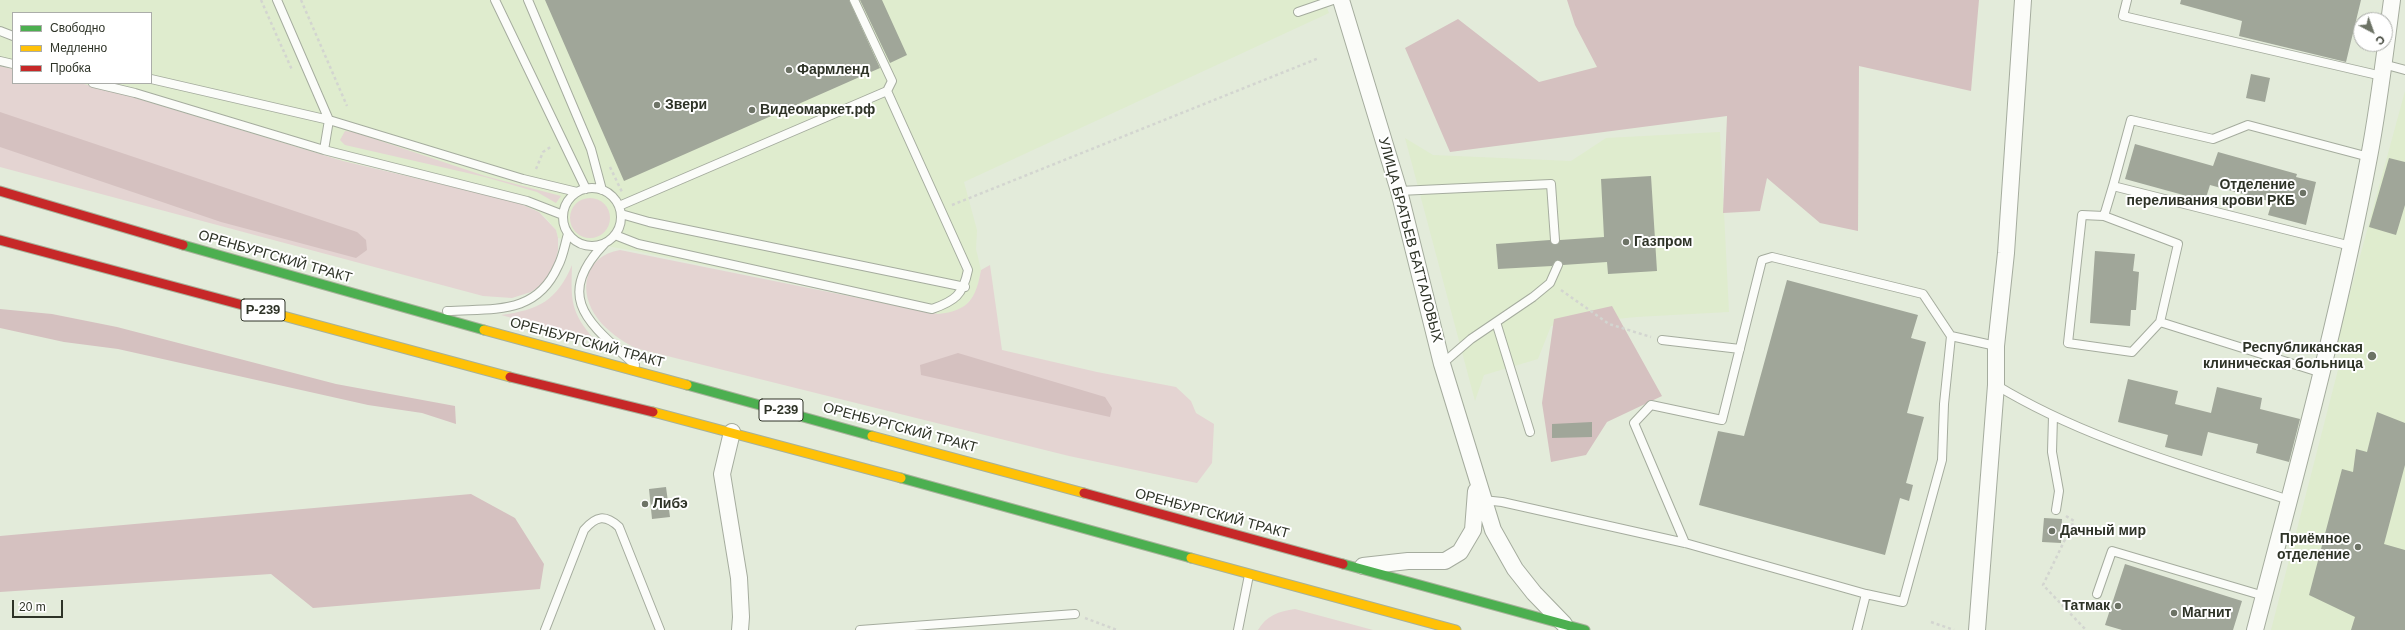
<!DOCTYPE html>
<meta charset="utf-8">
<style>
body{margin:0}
#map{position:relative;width:2405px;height:630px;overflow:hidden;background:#e3ebda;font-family:Arial,sans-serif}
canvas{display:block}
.legend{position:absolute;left:12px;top:12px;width:140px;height:72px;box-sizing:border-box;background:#fff;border:1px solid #abada9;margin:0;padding:5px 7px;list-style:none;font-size:12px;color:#2e3327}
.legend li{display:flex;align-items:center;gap:8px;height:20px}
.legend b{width:20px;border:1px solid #abada9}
.north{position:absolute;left:2353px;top:12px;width:40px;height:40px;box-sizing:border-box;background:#fff;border:1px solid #abada9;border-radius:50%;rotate:139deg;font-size:11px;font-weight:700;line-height:16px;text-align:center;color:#2e3327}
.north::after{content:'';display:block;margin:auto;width:14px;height:18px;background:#6d7366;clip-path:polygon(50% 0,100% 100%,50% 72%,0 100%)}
.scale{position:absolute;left:12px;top:600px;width:51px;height:18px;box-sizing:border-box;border:2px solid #2e3327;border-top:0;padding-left:5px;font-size:12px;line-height:14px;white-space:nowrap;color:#2e3327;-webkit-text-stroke:3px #fff;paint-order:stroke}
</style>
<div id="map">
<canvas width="2405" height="630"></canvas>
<ul class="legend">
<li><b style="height:5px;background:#4caf50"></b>Свободно</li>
<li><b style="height:5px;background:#ffc107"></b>Медленно</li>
<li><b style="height:5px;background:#c62828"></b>Пробка</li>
</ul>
<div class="north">С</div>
<div class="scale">20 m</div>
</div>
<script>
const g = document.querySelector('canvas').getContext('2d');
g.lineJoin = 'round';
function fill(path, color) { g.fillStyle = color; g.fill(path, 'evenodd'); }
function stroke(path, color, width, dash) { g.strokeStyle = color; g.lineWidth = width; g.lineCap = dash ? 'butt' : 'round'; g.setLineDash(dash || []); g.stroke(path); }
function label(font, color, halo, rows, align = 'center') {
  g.font = font + ' Arial,sans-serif'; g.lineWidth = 4; g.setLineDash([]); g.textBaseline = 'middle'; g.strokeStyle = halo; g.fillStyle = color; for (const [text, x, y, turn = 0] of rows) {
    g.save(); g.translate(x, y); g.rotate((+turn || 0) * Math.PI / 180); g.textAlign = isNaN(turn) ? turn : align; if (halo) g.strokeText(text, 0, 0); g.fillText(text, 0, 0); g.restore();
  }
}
const built = new Path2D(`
 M0,0H1324L1329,13L964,182L977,230L976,249L981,270L977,292L964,307L950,313L938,314L636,251L558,238L556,230L546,218L539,212L521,204L435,181L343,161L159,104L79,83H151V13H13V69L0,66Z
 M2405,91V630H2271L2340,362V351L2335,348Z
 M1720,132L1729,312L1636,317L1551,326L1538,359L1484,375L1475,401L1405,138L1433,155L1571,161L1606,138Z`);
const green = new Path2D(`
 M0,66L13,69V83H79L106,89L343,161L487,195L521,204L539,212L556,230L558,238V250L553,272L541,285L531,292L512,298L483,296L0,167Z
 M345,131L354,132L485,176L561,196L556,203L537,192L485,177L345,145L340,140Z
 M570 218a20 20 0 1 1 40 0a20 20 0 1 1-40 0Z
 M620,250L938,314C969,311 976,298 981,270L990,265L1002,350L1097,372L1176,387L1191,401L1196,413L1214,424L1212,463L1197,483L1069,456L635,348C622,341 607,331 598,319C577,292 584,256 620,250Z
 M572,265C571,300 570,312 595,340L501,315C538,310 557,301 572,265Z
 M1295,609L1373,630H1258C1266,616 1279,611 1295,609Z`);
const forest = new Path2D(`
 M1567,0H1979L1971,91L1859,66L1858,231L1820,223L1767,178L1760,211L1723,213L1727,116L1450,152L1405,48L1458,19L1539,82L1597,67L1575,25Z
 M0,112L357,232L366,240L367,250L356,258L221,222L0,147Z
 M1612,306L1662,396L1607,422L1586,455L1551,462L1542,403L1554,319Z
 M0,309L52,314L117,327L336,384L455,406L456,424L422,413L368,405L118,349L64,342L0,328Z
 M958,353L1105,397L1112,408L1110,417L921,375L920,365Z
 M471,494L515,518L544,564L540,589L313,608L271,574L0,592V536Z`);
const building = new Path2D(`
 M545,0H849L880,68L624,181Z
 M860,0H882L907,55L890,63Z
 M2181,0H2361L2346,62L2239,36L2242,21L2180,4Z
 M2251,74L2270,78L2265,102L2246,98Z
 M2135,144L2213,166L2218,152L2297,174L2296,177L2316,182L2306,225L2268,215L2272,202L2210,185L2205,201L2125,179Z
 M2389,158L2405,162V205L2396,235L2369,227Z
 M1651,176L1657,271L1608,274L1607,262L1563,265L1558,260L1552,266L1498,269L1496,244L1550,240L1555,245L1560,240L1604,237L1601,179Z
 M2095,251L2135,254L2133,271L2139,272L2136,310H2131L2130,326L2090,323Z
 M1787,280L1918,315L1911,338L1926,342L1907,413L1924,417L1906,483L1913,485L1909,501L1900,498L1885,555L1699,505L1718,431L1744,436Z
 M2128,379L2178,391L2175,404L2211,413L2217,387L2262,398L2260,409L2300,419L2289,462L2256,453L2258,444L2208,432L2202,456L2165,447L2168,435L2118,422Z
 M2377,412L2405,423V465L2384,544L2405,550V630H2351L2355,617L2309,595L2342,469L2353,472L2356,449L2367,452Z
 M1592,422V437L1552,438V424Z
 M666,487L670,517L652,519L649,489Z
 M2044,518L2062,519L2061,543L2042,542Z
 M2125,564L2242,601L2233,630H2122L2105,625Z`);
const path = new Path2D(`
 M261,0L292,70
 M301,0L347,106
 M610,167L622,192
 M536,169L543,152L552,146
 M952,205L1319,58
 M1561,290L1609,324L1651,337
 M2066,516L2074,521L2043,585L2086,630
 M1085,618L1117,630
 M1931,622L1954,630`);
const lane = new Path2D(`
 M277,0L329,120L324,150
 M495,0L586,189
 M528,0L591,149L602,190
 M854,0L892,81L887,91
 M2127,0L2123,16L2382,76
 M1298,12L1333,0
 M0,31L13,36
 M0,61L13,64
 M2383,64L2405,70
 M151,79L329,120L523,179L577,192
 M93,83L135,93L324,150L527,201L563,215
 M2113,186L2131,120L2213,139L2248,125L2369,157
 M563 217a29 29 0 1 1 58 0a29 29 0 1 1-58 0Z
 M1399,191L1551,184L1555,240
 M621,214L649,222L965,287
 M2082,215L2104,216L2178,244L2160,322L2132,352L2068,343Z
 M2104,216L2113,186L2351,246
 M615,235L638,244L932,309C955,301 963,295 968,270L887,91L619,206
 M605,243C551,299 592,325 635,365
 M447,311C493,308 536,316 558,266C563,257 565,244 568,234
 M1496,322L1530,432
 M2160,322L2322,373
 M1662,340L1740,349
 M1442,364L1471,339L1533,297L1550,283L1558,265
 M1996,385C2086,440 2190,467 2289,500
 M2053,416L2052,452L2059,491L2056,510
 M1483,500L1502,502L1685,543L1866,594L1903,602L1942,460L1944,404L1951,336
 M1685,543L1634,423L1651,405L1722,420L1762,260L1772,257L1923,294L1951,336L1996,346
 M2097,594L2112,551L2264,596
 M545,630L584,530C596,516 605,514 619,527L660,630
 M860,630L1075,614
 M1238,630L1249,575
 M1857,630L1866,594`);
const street = new Path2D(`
 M1341,0L1399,191L1442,364L1493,530L1515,569L1534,593L1564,624
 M732,432L722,474L739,578L741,617L740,630
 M1363,566L1408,561H1445L1460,552L1473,530L1476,491
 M1977,630L1996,385V346L2006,253L2023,0
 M2255,630C2296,473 2339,317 2369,157C2379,105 2385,52 2392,0`);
const fast = new Path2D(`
 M183,245L484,330
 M687,385L872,436
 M901,478L1191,558
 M1343,564L1585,630`);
const slow = new Path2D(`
 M250,307L510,377
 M484,330L687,385
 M653,412L901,478
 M872,436L1084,493
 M1191,558L1456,630`);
const jam = new Path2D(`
 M0,191L183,245
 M0,240L250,307
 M510,377L653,412
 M1084,493L1343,564`);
const markers = [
 [789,70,4,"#6d7366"],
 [657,105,4,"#6d7366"],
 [752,110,4,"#6d7366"],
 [2303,193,4,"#6d7366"],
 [1626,242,4,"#6d7366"],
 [2372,356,5,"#6d7366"],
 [645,504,4,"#6d7366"],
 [2052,531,4,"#6d7366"],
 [2358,547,4,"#6d7366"],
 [2118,606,4,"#6d7366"],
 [2174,613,4,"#6d7366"]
];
const shields = [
 [263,310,44],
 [781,410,44]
];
const shieldNames = [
 ["Р-239",263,310],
 ["Р-239",781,410]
];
const poiNames = [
 ["Фармленд",797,70],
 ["Звери",665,105],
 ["Видеомаркет.рф",760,110],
 ["Отделение",2295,185,"right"],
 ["переливания крови РКБ",2295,201,"right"],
 ["Газпром",1634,242],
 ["Республиканская",2363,348,"right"],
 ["клиническая больница",2363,364,"right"],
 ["Либэ",653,504],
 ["Дачный мир",2060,531],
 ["Приёмное",2350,539,"right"],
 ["отделение",2350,555,"right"],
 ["Татмак",2110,606,"right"],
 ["Магнит",2182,613]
];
const streetNames = [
 ["УЛИЦА БРАТЬЕВ БАТТАЛОВЫХ",1410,240,75],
 ["ОРЕНБУРГСКИЙ ТРАКТ",275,257,16],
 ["ОРЕНБУРГСКИЙ ТРАКТ",587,343,15],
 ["ОРЕНБУРГСКИЙ ТРАКТ",900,428,15],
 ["ОРЕНБУРГСКИЙ ТРАКТ",1212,514,15]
];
fill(built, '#dfecce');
fill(green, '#e4d4d2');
fill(forest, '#d5c1c0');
fill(building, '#a0a699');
stroke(lane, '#a5ac9e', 10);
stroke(street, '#a5ac9e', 18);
stroke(fast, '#a7b19a', 11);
stroke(slow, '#a7b19a', 11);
stroke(jam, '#a7b19a', 11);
stroke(path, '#d3d5d0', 2.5, [3, 3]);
stroke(lane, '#fbfcf9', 8);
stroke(street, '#fbfcf9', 16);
stroke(fast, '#4caf50', 9);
stroke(slow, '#ffc107', 9);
stroke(jam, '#c62828', 9);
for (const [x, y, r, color] of markers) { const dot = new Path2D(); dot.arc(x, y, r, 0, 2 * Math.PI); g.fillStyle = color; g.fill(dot); stroke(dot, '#fff', 1.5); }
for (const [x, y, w] of shields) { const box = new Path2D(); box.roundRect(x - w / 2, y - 11, w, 22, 3); g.fillStyle = '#fff'; g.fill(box); stroke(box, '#2e3327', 1); }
label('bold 13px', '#2e3327', null, shieldNames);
label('bold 14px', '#2e3327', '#fff', poiNames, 'left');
label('14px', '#2e3327', '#fff', streetNames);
</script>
